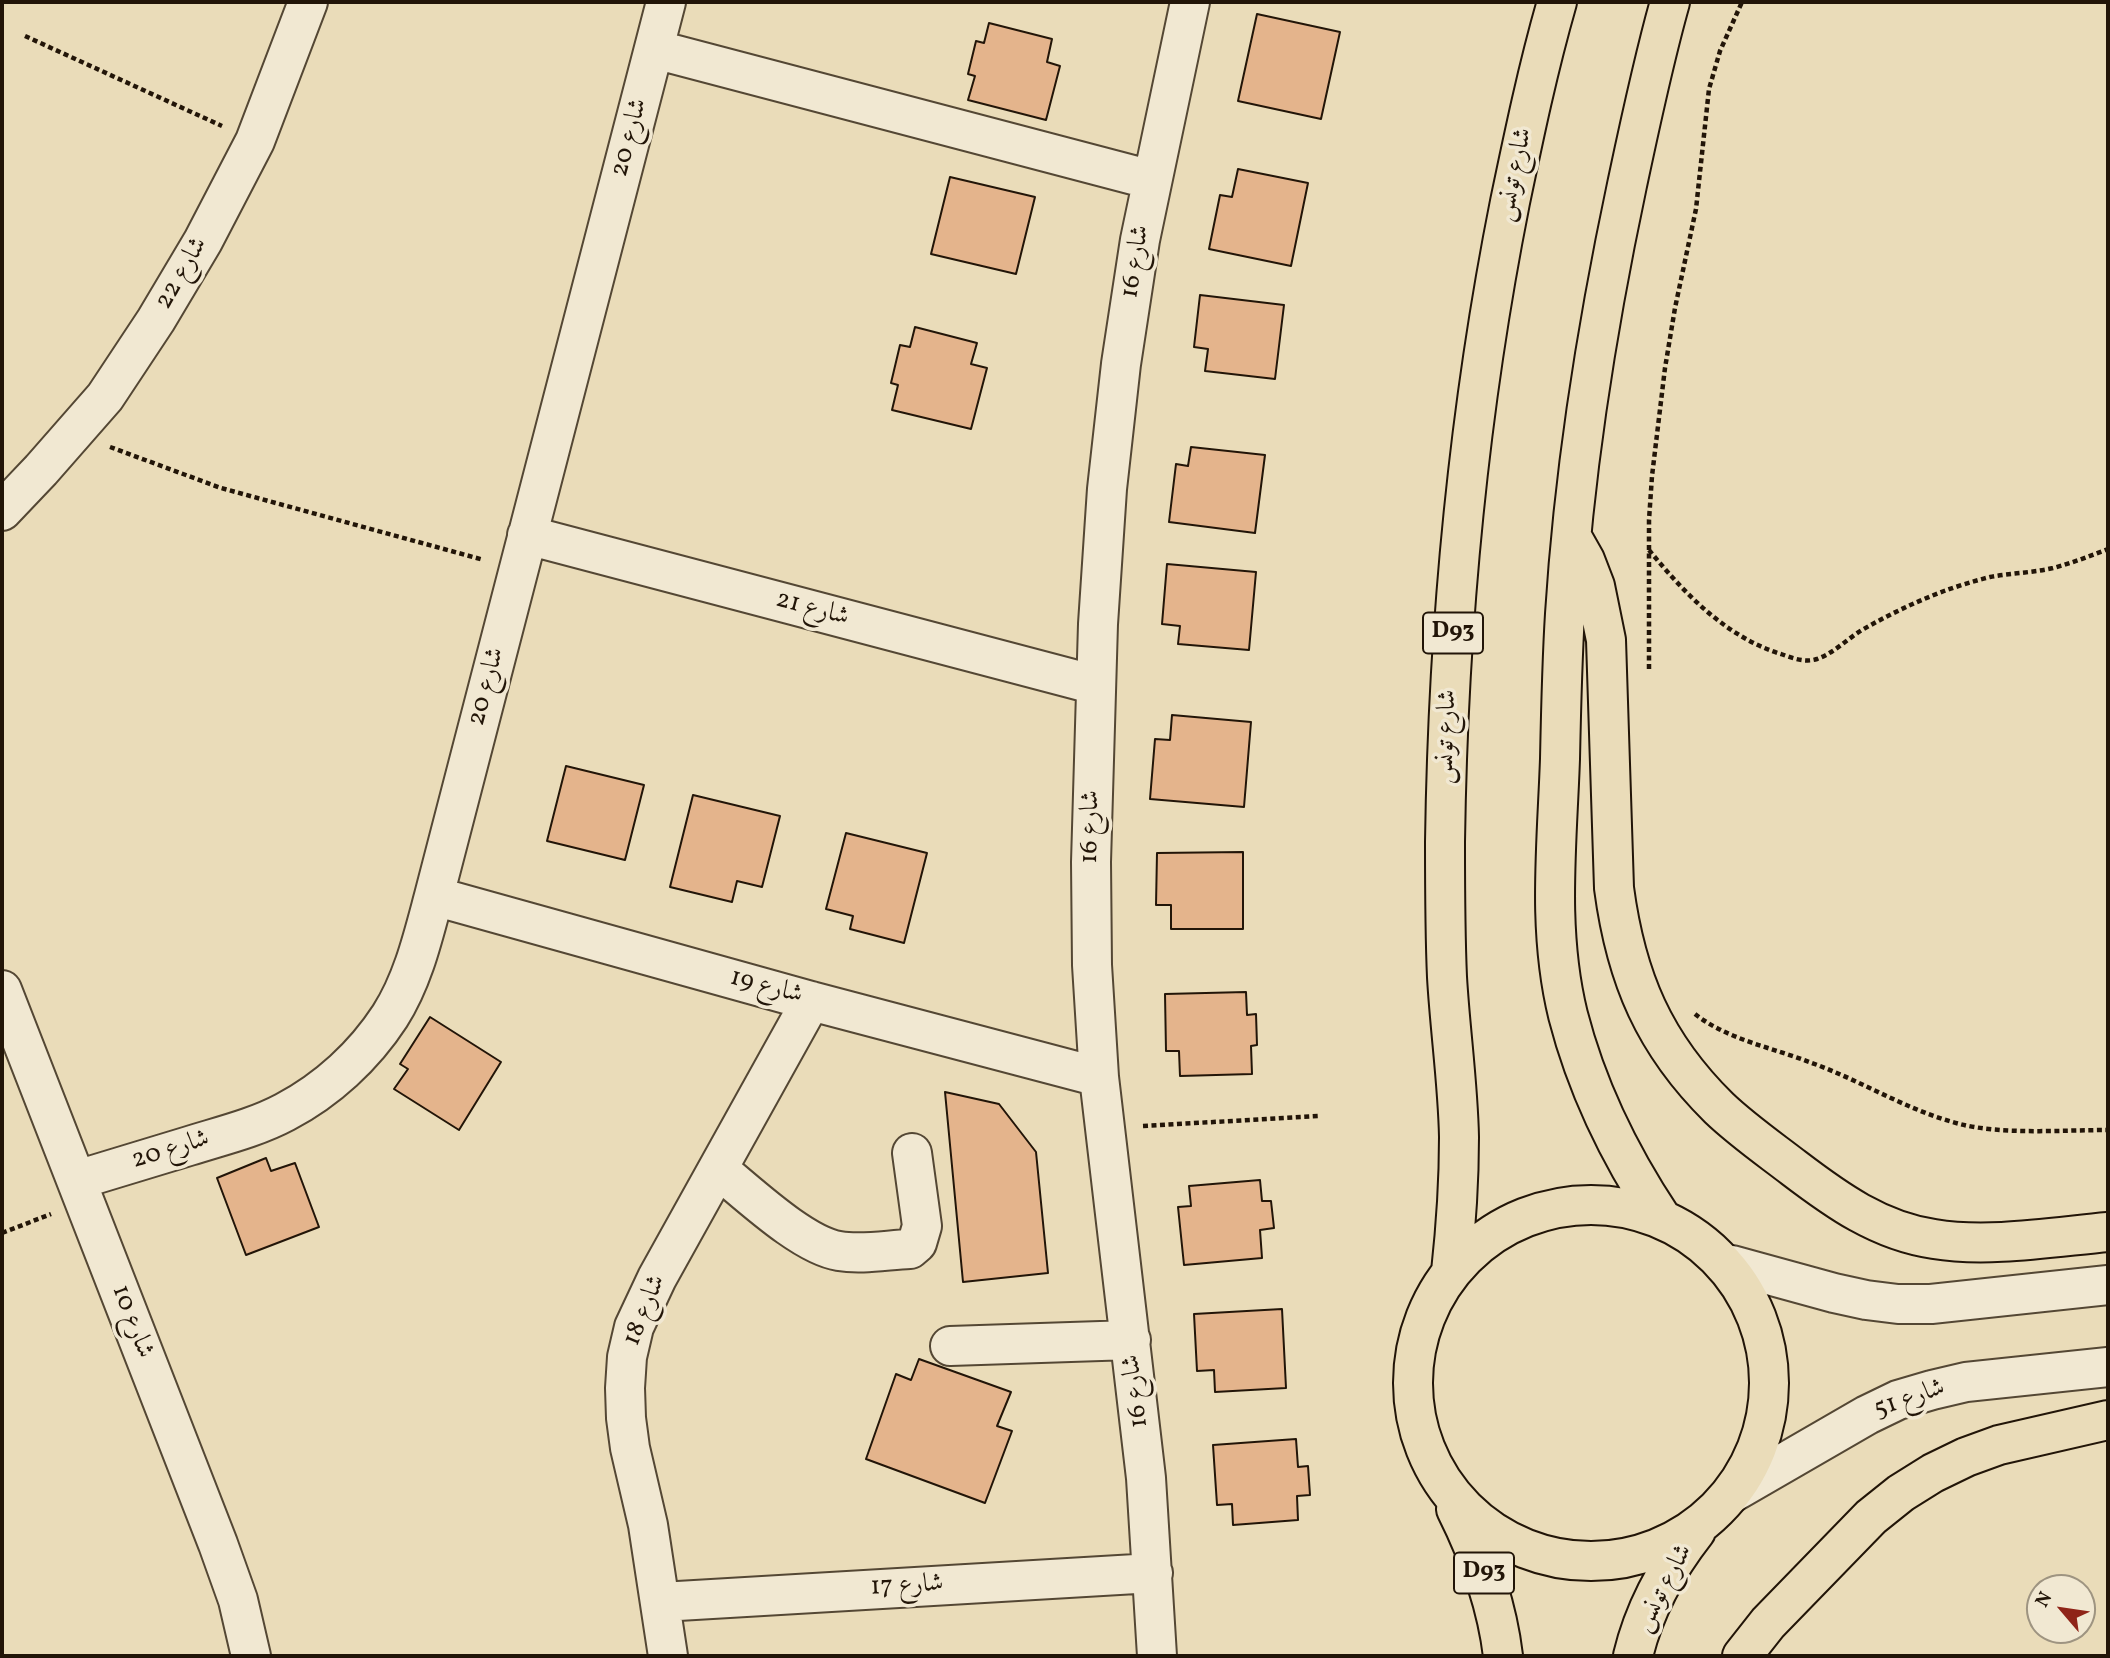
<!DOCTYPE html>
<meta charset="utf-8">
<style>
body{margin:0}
#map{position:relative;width:2110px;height:1658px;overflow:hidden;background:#eadcb9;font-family:Vollkorn,serif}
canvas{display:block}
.frame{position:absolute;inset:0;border:4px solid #221508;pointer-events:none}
.north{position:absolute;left:2026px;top:1574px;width:70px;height:70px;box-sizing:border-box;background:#f1e8d2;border:2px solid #9e9481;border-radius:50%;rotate:299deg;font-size:19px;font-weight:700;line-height:28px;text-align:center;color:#221508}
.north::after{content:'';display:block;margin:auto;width:24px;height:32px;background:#8f2418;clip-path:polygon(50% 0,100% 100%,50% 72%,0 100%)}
</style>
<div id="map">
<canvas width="2110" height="1658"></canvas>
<div class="frame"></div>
<div class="north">N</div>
</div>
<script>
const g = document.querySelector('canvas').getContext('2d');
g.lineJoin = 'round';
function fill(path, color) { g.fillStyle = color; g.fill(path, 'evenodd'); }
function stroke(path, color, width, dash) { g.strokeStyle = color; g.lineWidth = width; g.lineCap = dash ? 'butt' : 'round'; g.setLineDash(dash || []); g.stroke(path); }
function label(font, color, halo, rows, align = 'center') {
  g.font = font + ' Vollkorn,Amiri,serif'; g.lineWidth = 7; g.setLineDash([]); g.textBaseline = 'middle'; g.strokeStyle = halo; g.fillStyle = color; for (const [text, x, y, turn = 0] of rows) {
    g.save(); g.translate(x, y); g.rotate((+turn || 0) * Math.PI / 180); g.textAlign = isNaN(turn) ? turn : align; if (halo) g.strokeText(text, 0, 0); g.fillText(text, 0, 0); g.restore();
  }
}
const building = new Path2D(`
 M1257,14L1340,32L1321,119L1238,101Z
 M989,23L1052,39L1047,62L1060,66L1046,120L968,100L975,76L968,74L976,41L984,43Z
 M1238,169L1308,183L1291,266L1209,249L1220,195L1232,197Z
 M950,177L1035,197L1016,274L931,254Z
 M1200,295L1284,305L1275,379L1205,371L1208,349L1194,347Z
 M915,327L977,343L971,364L987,368L971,429L892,410L898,385L891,383L900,345L910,347Z
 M1191,447L1265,455L1255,533L1169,522L1176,464L1188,466Z
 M1167,564L1256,572L1249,650L1178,644L1180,626L1162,624Z
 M1172,715L1251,722L1244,807L1150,799L1155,739L1170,740Z
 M566,766L644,785L625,860L547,841Z
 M693,795L780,816L762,887L737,881L732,902L670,887Z
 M846,833L927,853L904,943L850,929L853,916L826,909Z
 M1243,852V929H1171V905H1156L1157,853Z
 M1246,992L1247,1015L1256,1014L1257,1045L1251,1046L1252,1074L1180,1076L1179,1051H1166L1165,994Z
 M430,1017L501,1062L459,1130L394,1089L408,1069L400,1064Z
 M945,1092L999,1104L1036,1152L1048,1273L963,1282Z
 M266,1158L271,1171L295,1163L319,1227L246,1255L217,1178Z
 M1260,1180L1262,1201H1271L1274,1228L1260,1230L1262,1258L1184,1265L1178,1207L1191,1206L1189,1186Z
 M1282,1309L1286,1388L1215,1392L1214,1370L1197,1371L1194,1314Z
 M919,1359L1011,1392L997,1426L1012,1431L985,1503L866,1459L896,1374L911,1380Z
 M1296,1439L1298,1467L1308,1466L1310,1495L1297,1496L1298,1520L1233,1525L1232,1504L1217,1505L1213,1445Z`);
const path = new Path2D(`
 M25,36L222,126
 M110,447L221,488L484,560
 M1649,550C1685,594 1726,637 1781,654C1792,658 1805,663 1817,659C1834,653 1847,639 1862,630C1888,615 1915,602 1944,591C1958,586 1974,581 1990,577C2010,573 2032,573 2053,568C2072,563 2090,556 2108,549
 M1649,669V520L1652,476L1665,368L1675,308L1696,209L1709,89L1720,51L1742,2
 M1695,1014C1728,1040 1774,1048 1812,1063C1862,1081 1908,1111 1960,1124C2002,1135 2063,1130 2108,1130
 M1143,1126L1319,1116
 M2,1233L51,1214`);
const minor = new Path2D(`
 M654,49L1152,180
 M2,511L41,470L105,397L156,320L203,241L255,141L308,2
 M527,535L1096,685
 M434,896L811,1001L1099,1077
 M2,990L218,1544L238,1600L251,1656
 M718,1169C748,1193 802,1245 839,1251C861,1255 887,1250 910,1249L917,1243L922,1226L912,1153
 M77,1180C114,1169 152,1157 189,1146C221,1136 255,1128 285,1112C327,1090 364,1056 390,1016C413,980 423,937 434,896L666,2
 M1732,1265L1834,1293L1866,1300L1898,1304H1931L2108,1285
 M950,1346L1131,1340
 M1732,1493L1867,1415L1898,1400L1932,1390L1966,1382L2108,1367
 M661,1602L1153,1573
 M668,1656L648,1525L630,1448L626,1418L625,1388L627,1357L634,1327L657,1278L811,1001
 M1157,1656L1146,1478L1099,1077L1092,965L1091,862L1098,624L1107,489L1121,364L1140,240L1190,2`);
const major = new Path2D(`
 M1572,537L1585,560L1595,586L1606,640L1614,888C1626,978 1654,1044 1719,1108C1742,1130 1768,1148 1794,1168C1836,1200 1879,1231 1934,1239C1988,1248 2053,1237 2108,1232
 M1413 1383a178 178 0 1 1 356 0a178 178 0 1 1-356 0Z
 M1662,1219C1620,1156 1587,1089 1568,1015C1547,930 1557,845 1560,759C1561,710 1562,662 1565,614C1574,470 1597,326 1627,185C1640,124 1653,62 1670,2
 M1451,1272C1456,1227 1459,1183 1459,1137C1458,1084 1450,1030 1447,977C1445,932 1445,886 1445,842C1448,627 1468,413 1510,202C1524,135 1538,68 1557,2
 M1456,1509C1479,1555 1497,1605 1503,1656
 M1633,1656C1644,1610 1667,1568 1696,1531
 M1742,1656L1768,1623L1871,1517L1901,1493L1933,1473L1966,1457L1999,1445L2108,1420`);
const shields = [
 [1453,633,60],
 [1484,1573,60]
];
const shieldNames = [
 ["D93",1453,633],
 ["D93",1484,1573]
];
const streetNames = [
 ["شارع 20",631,138,-75],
 ["شارع تونس",1516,175,-78],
 ["شارع 16",1137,262,-81],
 ["شارع 22",183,274,-60],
 ["شارع 21",812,610,15],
 ["شارع 20",488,687,-75],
 ["شارع تونس",1448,737,-88],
 ["شارع 16",1092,827,-89],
 ["شارع 19",766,988,15],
 ["شارع 20",171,1151,-17],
 ["شارع 18",646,1311,-68],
 ["شارع 10",131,1322,69],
 ["شارع 16",1137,1391,-97],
 ["شارع 51",1910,1400,-19],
 ["شارع 17",907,1587,-3],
 ["شارع تونس",1665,1589,-62]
];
fill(building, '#e4b48c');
stroke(building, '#221508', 2);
stroke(minor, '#544734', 42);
stroke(major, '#221508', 42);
stroke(path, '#221508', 4.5, [5, 3.5]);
stroke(minor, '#f1e8d2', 38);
stroke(major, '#eadcb9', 38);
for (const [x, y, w] of shields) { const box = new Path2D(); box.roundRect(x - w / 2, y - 20.5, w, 41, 5); g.fillStyle = '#f1e8d2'; g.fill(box); stroke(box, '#221508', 2); }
label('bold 24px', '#221508', null, shieldNames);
label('26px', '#221508', '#f1e8d2', streetNames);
</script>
